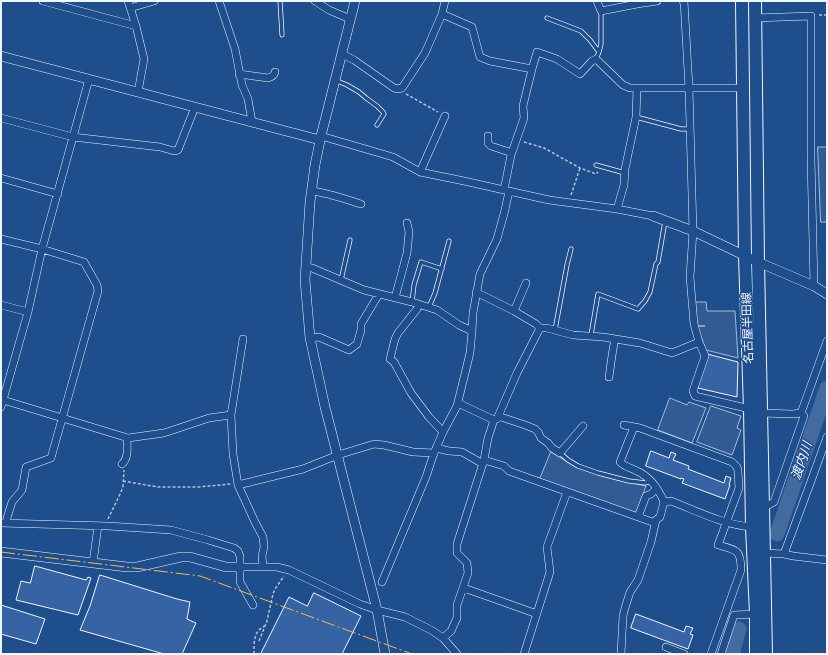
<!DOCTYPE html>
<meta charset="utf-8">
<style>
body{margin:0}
#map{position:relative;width:828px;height:655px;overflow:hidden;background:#1f4e8c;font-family:Cabin,sans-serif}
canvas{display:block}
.frame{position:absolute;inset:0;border:2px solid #f2f6ff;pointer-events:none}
</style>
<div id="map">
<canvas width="828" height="655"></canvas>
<div class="frame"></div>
</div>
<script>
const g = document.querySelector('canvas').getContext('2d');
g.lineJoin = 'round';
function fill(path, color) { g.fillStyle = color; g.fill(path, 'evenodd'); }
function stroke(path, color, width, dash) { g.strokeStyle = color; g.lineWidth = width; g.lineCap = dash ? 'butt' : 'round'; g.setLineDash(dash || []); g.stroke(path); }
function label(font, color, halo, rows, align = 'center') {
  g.font = font + ' Cabin,"Noto Sans JP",sans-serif'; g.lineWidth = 3; g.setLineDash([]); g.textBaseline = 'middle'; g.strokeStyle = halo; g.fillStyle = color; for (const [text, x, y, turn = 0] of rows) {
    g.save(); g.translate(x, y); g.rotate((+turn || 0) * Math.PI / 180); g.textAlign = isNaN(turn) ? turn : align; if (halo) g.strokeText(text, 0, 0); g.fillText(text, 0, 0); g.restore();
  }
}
const built = new Path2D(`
 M818,147H827V222H821Z
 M694,302H706L707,311H735L738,358L706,350L697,326H705H697Z
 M670,398L687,405L689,402L706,408L692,443L658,430Z
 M711,406L741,416L737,428L741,430L732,455L697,442Z
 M551,452L578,468L614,479L646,486L636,514L540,479Z`);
const river = new Path2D(`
 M777,534L827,388
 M732,654L739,629`);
const building = new Path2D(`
 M707,354L738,362L737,397L698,388Z
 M651,451L669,458L671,452L676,454L673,460L689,466L688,469L724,483L726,476L731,478L729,485H730L725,499L682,483L684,479L681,478V479L646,466Z
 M35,566L86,580L88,577L91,578L78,615L16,600L21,581L30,583Z
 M100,575L177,599L190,602L187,619L196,623L182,654H164L80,630L90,606Z
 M314,593L361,616L342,654H263L261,653L289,597L307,606Z
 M1,605L45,619L36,644L1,634Z
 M636,614L684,632L686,626L693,628L690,634L693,635L688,649L631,628Z`);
const path = new Path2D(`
 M819,15H827
 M406,94L438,112
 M524,142L544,148L580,168L596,174L598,172
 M571,195L580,168
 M123,481L158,487H198L231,484
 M108,519L121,492L123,486L124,470
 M259,641L267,621L273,594L275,589L284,576
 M254,654C254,643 253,631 265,626`);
const service = new Path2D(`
 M280,1L282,35
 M547,18L581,31L590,40L599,52L596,59
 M599,52L601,44V11
 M335,80L347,85L359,92L366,98L377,106L383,112L384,114L377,125
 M636,117L681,129H690
 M596,165L625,173
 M341,280L350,240
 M412,302L414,285L421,262L442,269
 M429,307L435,293L449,241
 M555,330L567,265L571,249
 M591,335L598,294L638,309L645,301L650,292L656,264L658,262L665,221
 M560,453L568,460L578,466L598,473L629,481L646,483L651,481`);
const minor = new Path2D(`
 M43,1L136,26
 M128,1L136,26L144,59L138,92
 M219,1L235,49L242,85L248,99L252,122
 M315,1L329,10L350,19
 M597,1L601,11L637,4L657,1
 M683,1H684L689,88L693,231L690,277L694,324L699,342L705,356L693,391L695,396L750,409
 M130,8L154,1
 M442,14L472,27L480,57L490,61L532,69
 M755,18L811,16V159L814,286
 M342,54L354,60L394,88L398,89L402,88L425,53L442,14L445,1
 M239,74L268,78C272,77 274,76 275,72
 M1,118L73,137L160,147L174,151L178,150L195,107
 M321,136L393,157L420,172L464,181L549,200L617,209L653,216
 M488,136V143L491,146L512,153
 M420,172L445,116
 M1,178L58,194
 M504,190L511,155L524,118L523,106L532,69L537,52L557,59L580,74L592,61L596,59L623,85L630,88H743
 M312,191C329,193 345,199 361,204
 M617,209L624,185L625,169L636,117L637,88
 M1,239L42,249L84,262L97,285L98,291L51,458L26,467L22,490L12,502L7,518V522
 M306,267L312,268L364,290L412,302L437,310L459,325L472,331
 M476,292L514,311L536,324L540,328H547L573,335L603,337L640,343L672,353L699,342
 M395,298L407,253L409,232L407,223
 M419,304L417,309L398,333L395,339L390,359L394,362L411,393L429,417L443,432
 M1,305L28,312
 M514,311L526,283
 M310,338L319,337L349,350L357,344L361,330V324L379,294
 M243,339L231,415L233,454L238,485L255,522L263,537L264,547L262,556L263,566
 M609,377C611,364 612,352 615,339
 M3,400L128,438L164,433L209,418L231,415
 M458,403L494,420
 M1,407L28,312L42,249L89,79
 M761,413L793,414L801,413
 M498,416L525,425L535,429L538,432L541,438L548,443L552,448L560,453L583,426
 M624,425L640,428L732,462L737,467L738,471L739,488L718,545C736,550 741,549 741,570L711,654
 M634,427L620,462C625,467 631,468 637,471C650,477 659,490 664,502
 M436,448L449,451L462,452L483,464
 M484,460L504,466L509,471L655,523
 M122,464C129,458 127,446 127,438
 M238,485L303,469L338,455L374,444L384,445L413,452L434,453
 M763,508L774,502L804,416L801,413L827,341
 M638,517L646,496L651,494L656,489
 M1,523L108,526L171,530L208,540L234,548L238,551L240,556V582L253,605
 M764,553L784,554L793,556L827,560
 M784,554L814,473L827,437
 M93,563L98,526
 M240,567H277L289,570L360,604L377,610L405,617L431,630L443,638L457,654
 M382,582L426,477L434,453L443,432L457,406L470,353L472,331L473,313L480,274L497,239L505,210L509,191
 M464,588L537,614
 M443,638L451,631L457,618V605L468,573L467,563L457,553V544L484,460L488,438L494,420L497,419L517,373L540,328
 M666,647L684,654
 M524,654L550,572L547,547L567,492
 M621,654L623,616L625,608L630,592L638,580L651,542L656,520L660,517L664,502L671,501C697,511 724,525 752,527
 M721,654L734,615L756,614`);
const tertiary = new Path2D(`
 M355,1L321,136L315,165L310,202L305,280L310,338L325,407L377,610L385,654
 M1,56L320,140
 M653,216L693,231L758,262L814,286L827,294
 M1,552L127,567H137L181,557H190L226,567H240`);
const primary = new Path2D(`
 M742,1L745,256L750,409L752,527L756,614V654
 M755,1L758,262L766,654`);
const power = new Path2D(`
 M1,552L200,576L412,654`);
const streetNames = [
 ["名古屋半田線",748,328,-92]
];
const waterNames = [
 ["渡内川",802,461,-71]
];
fill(built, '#305b95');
stroke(built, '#a8bbd7', 1);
stroke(river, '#446ba0', 15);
fill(building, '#3563a3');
stroke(building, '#f2f6ff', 1);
stroke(service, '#f2f6ff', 5);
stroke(minor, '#f2f6ff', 8);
stroke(tertiary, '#f2f6ff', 10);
stroke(primary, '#f2f6ff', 14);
stroke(path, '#b3c4dc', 1.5, [3, 2]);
stroke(service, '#1f4e8c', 3.5);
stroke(minor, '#1f4e8c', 7);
stroke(tertiary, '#1f4e8c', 9);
stroke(primary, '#1f4e8c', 12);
stroke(power, '#ffb74d', 1, [14, 3, 2, 3]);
label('12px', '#f2f6ff', '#1f4e8c', streetNames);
label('italic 13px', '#f2f6ff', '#1f4e8c', waterNames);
</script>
